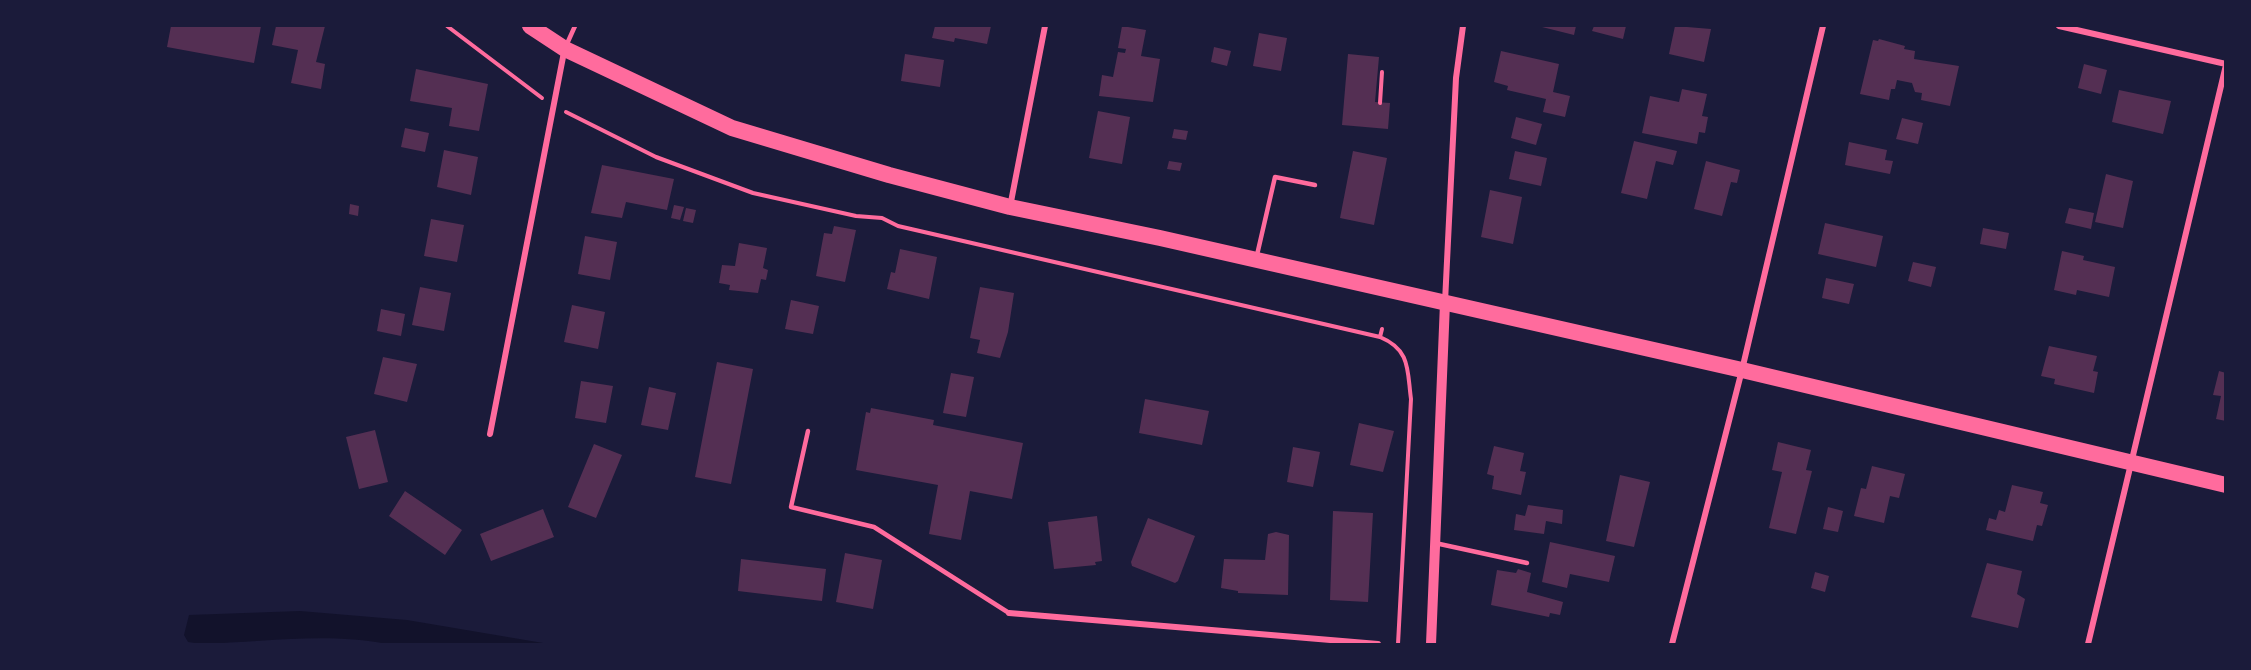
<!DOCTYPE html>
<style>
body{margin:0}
#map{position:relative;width:2251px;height:670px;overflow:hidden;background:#1b1b3a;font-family:"Nunito Sans",sans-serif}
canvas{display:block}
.frame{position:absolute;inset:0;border:27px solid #1b1b3a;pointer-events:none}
</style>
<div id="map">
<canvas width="2251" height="670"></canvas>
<div class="frame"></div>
</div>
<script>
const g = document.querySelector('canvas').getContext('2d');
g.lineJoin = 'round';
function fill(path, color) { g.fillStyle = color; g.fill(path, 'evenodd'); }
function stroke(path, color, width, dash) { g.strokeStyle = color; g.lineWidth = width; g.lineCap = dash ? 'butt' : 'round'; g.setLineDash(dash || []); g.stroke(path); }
const water = new Path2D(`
 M300,611L407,620L549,644H387C326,632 263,642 201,644L188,642L184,635L189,615Z`);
const building = new Path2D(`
 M171,26H261L254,63L167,47Z
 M276,26H325L316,62L325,64L321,89L291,83L298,50L272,45Z
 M935,26H991L987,44L955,38L954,42L932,38Z
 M1122,26L1146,30L1141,56L1160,59L1153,102L1099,96L1102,75L1113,77L1118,52L1125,53L1126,49L1118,48Z
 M1538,26H1576L1574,35Z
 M1594,26H1626L1623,39L1592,31Z
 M1675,26L1711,29L1704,62L1669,54Z
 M1259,33L1287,38L1281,71L1253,66Z
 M1879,39L1905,46L1904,49L1915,51L1914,59L1959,66L1950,106L1921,100L1922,93L1915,92L1912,83L1897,80L1895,89H1891L1889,100L1860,94L1873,40L1878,41Z
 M1214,47L1231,51L1227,66L1211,62Z
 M1501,51L1559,64L1553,92L1570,96L1565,117L1543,112L1546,99L1507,90L1508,86L1494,82Z
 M905,54L944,60L940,87L901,81Z
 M1348,54L1379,57L1375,102L1390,103L1388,129L1342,125Z
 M2084,64L2107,70L2101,94L2078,88Z
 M416,69L488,84L479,131L449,126L452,108L410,101Z
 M1682,89L1707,94L1702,116L1708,117L1705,133L1699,132L1697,144L1642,133L1650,96L1679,102Z
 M2119,90L2171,101L2163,134L2112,122Z
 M1098,111L1130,117L1122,164L1089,158Z
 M1516,117L1542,124L1536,145L1511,138Z
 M1902,118L1923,123L1918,144L1896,139Z
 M405,128L429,133L425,152L401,147Z
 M1174,129L1188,131L1186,140L1172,138Z
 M1634,141L1677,151L1673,165L1656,161L1647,199L1621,193Z
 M1849,142L1887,150L1885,160L1893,161L1890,174L1845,165Z
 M444,150L478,157L471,195L437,187Z
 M1353,151L1387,158L1374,225L1340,218Z
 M1515,151L1547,158L1541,186L1509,179Z
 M1169,161L1182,163L1180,171L1167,169Z
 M1706,161L1740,170L1737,183L1731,182L1722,216L1694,209Z
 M602,165L674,179L667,210L626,202L622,218L591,213Z
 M2106,174L2133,181L2123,228L2095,222Z
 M1490,190L1522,197L1513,244L1481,237Z
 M350,204L359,206L358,216L349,214Z
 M674,205L684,207L680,220L671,218Z
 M686,208L696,210L693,223L683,221Z
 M2069,208L2094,213L2091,229L2065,223Z
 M431,219L464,225L457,262L424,256Z
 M1825,223L1883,236L1876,267L1818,254Z
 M834,226L856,230L845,282L816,276L824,233L832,234Z
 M1983,228L2009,233L2006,249L1980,244Z
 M585,236L617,242L610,280L578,274Z
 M739,243L767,248L763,268L768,270L766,280L761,279L758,293L729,290L730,285L719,283L722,265L735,266Z
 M900,249L937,257L929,299L887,289L891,272L895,273Z
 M2062,251L2084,256L2083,260L2115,267L2109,297L2077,290L2076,295L2054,290Z
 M1913,262L1936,267L1931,287L1908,281Z
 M1826,278L1854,284L1849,304L1822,298Z
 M420,287L451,293L444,331L412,325Z
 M980,287L1014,293L1008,332L1000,358L977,353L980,340L970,338Z
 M791,300L819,306L813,334L785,329Z
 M572,305L605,312L598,349L564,342Z
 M381,309L405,314L401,336L377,331Z
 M2049,346L2097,356L2093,371L2098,372L2094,393L2054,384L2055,379L2041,376Z
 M383,357L417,364L407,402L374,394Z
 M717,362L753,369L731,484L695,477Z
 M2219,371L2226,373V421L2216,419L2221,396L2213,395Z
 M951,373L974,377L966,417L943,413Z
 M581,381L613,386L606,423L575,418Z
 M649,387L676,393L668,430L641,425Z
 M1145,399L1209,411L1202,445L1139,433Z
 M871,408L934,420L933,425L1023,443L1012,499L970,491L961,540L929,534L938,485L856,470L866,412L870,413Z
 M1359,423L1394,431L1383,472L1350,465Z
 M375,430L388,482L359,489L346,437Z
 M1778,442L1811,450L1806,470L1812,471L1796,534L1769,528L1782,472L1772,470Z
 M594,444L622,455L596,518L568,507Z
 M1494,446L1524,453L1520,471L1526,472L1521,495L1492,489L1494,476L1487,474Z
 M1293,447L1320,452L1313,487L1287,482Z
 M1872,466L1905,474L1899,498L1890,496L1884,523L1854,516L1861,488L1866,489Z
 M1620,475L1650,482L1634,547L1606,541Z
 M2012,485L2043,492L2040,503L2048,505L2042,526L2037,525L2033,541L1986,530L1989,518L1996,520L1999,510L2005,512Z
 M405,491L462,530L445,555L389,516Z
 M1528,505L1563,510L1562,524L1546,521L1544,534L1514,530L1516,514L1525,516Z
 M1828,507L1843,511L1838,532L1823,529Z
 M543,509L554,537L491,561L480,534Z
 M1333,511L1373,513L1368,602L1330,600Z
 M1097,516L1102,561L1095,562L1096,565L1054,569L1048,522Z
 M1148,518L1195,536L1178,581L1175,583L1132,566L1131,562Z
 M1276,532L1289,535L1288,595L1238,593V591L1221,588L1224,559L1265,560L1268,534Z
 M1550,542L1615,556L1609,582L1570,574L1567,588L1542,582Z
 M845,553L882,560L873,609L836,602Z
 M741,559L826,569L822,601L738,591Z
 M1987,563L2022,571L2017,594L2025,599L2018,628L1971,617Z
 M1518,569L1531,573L1527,592L1563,602L1560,615L1550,613L1549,617L1491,605L1497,570L1516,573Z
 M1815,572L1829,576L1825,592L1811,588Z`);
const path = new Path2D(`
 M447,26L542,98
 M1380,103L1382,72
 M566,112L656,157L753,193L856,216L882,218L898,226L1380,337C1411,350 1407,370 1411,399L1398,644
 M1380,337L1382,329`);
const service = new Path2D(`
 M566,46L575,26
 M1257,255L1275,177L1315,185
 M808,431L791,507L874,527L1009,613
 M1435,543L1527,563`);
const minor = new Path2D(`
 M2059,26L2226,64
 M1010,207L1045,26
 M1445,302L1456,78L1463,26
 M490,434L564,52
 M1009,613L1378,644
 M1672,644L1742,370L1823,26
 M2088,644L2226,65`);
const tertiary = new Path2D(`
 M1431,644L1445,303`);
const trunk = new Path2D(`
 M530,26L565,49L732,128L889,175L1010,207L1160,238L1742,370L2226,485`);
fill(water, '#12122b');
fill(building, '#542f53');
stroke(path, '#ff6b9d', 4);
stroke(service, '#ff6b9d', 4.5);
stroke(minor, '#ff6b9d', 6);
stroke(tertiary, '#ff6b9d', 10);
stroke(trunk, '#ff6b9d', 16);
</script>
